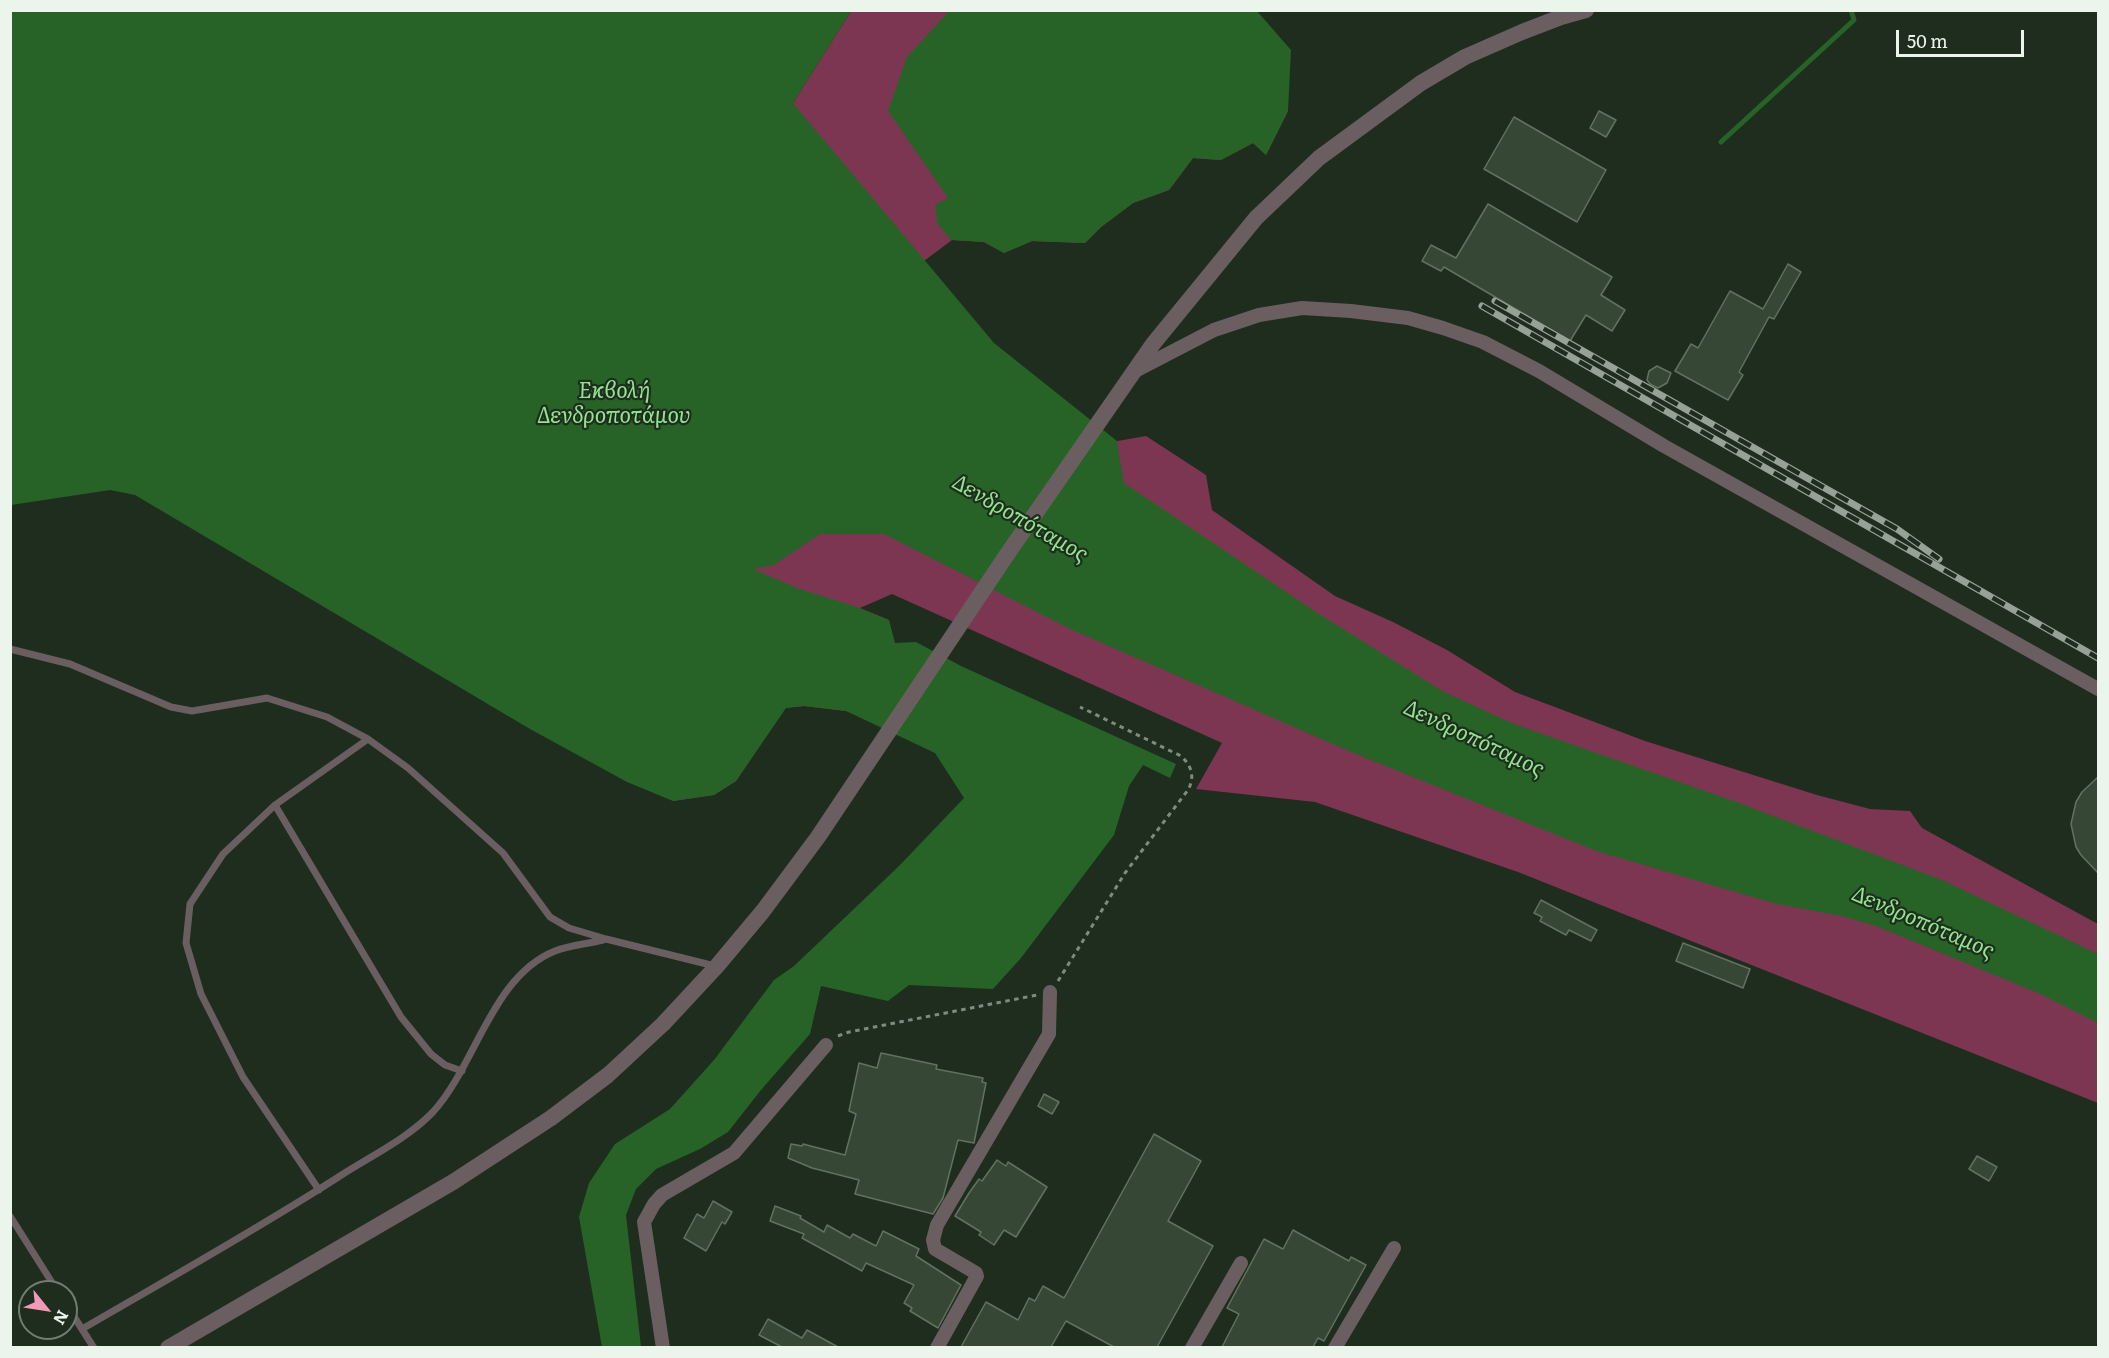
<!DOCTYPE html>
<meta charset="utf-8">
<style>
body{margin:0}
#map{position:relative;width:2109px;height:1358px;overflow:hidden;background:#1e2d1e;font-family:Literata,serif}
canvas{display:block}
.frame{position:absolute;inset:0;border:12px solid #ecf5eb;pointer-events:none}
.north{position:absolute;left:18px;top:1280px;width:60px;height:60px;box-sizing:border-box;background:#1e2d1e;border:2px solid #707d70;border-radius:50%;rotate:120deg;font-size:16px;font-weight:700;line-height:24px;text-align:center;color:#ecf5eb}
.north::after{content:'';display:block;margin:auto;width:21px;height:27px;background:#f09ab6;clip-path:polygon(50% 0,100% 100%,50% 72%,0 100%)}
.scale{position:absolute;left:1896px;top:30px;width:128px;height:27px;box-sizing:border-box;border:3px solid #ecf5eb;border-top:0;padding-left:8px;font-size:18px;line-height:21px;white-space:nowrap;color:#ecf5eb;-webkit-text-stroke:4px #1e2d1e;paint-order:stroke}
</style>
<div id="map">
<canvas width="2109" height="1358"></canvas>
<div class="frame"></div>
<div class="north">N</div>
<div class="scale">50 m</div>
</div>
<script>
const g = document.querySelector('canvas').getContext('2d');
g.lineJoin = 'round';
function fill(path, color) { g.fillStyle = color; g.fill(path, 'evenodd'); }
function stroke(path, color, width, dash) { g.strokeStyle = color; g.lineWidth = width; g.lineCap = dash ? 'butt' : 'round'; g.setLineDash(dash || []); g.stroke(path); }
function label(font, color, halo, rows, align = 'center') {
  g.font = font + ' Literata,serif'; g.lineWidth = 4.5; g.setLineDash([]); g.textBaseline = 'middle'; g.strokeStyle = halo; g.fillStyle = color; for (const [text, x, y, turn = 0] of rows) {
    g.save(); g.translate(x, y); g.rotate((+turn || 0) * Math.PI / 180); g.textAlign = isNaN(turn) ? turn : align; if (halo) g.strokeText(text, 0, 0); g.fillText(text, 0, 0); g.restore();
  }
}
const green = new Path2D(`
 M851,11H1256L1288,111L1266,155L1253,143L1221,160L1193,158L1169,190L1133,203L1101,227L1085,243L1032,241L1004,253L984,242L952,240L912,270L1020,380L1112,442L1146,436L1206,475L1212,510L1335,596L1393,622L1447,650L1515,692L1645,741L1817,795L1870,809L1910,811L1922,828L2098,924V1103L1518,872L1315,802L1196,789L1222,743L892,594L860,608L889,620L846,711L804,706L785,708L736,781L714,795L673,801L793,103Z`);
const water = new Path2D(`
 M11,11H851L793,103L994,343L1117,441L1124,483L1319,614L1444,692L1514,724L1739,803L1942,880L2098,954V1023L2038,993L1876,926L1841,916L1773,903L1596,851L1351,752L1070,629L884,534H820L774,565L753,569L797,588L851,605L889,620L895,643L916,642L961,666L1176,764L1170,778L1143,765L1129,786L1114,835L1021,958L993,989L909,985L888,1001L821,986L810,1034L761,1090L728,1132L700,1149L656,1169L636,1189L626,1215L641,1347H602L579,1217L589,1183L615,1144L670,1109L714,1060L774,980L794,966L899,866L964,798L935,753L846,711L804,706L786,708L736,781L714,795L673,801L627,782L530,729L135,495L110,490L11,505Z
 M949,11H1257L1291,50L1288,111L1266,155L1253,143L1221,160L1193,158L1169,190L1133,203L1101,227L1085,243L1032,241L1004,253L984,242L951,240L937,223L935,205L948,198L888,111L907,57Z`);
const stream = new Path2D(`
 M1721,142L1854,20L1851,10`);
const building = new Path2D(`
 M1599,111L1616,120L1606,137L1590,128Z
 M1514,117L1606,170L1577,222L1484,169Z
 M1488,204L1612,277L1601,295L1625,310L1612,331L1586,315L1570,341L1444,267L1441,271L1422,261L1431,245L1456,258Z
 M1788,264L1801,272L1774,319L1769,317L1739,372L1743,375L1728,400L1675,371L1691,344L1698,348L1730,291L1763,309Z
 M1657,366L1671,373L1667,383L1658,388L1650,384L1647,380L1649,371Z
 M2098,777V873L2081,855L2076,847L2071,824L2076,802L2082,792Z
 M1541,900L1597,930L1591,941L1569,930L1566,935L1540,921L1542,917L1534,913Z
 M1683,943L1750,969L1743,988L1676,961Z
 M881,1053L937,1065L936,1069L983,1078L982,1082L986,1083L974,1143L958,1140L943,1198L933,1214L855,1194L859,1180L812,1168L788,1158L791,1144L802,1146L803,1144L845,1155L856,1114L849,1111L859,1063L877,1068Z
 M1044,1094L1059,1102L1052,1114L1038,1106Z
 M1154,1134L1201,1161L1168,1221L1213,1246L1157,1347H1114L1066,1321L1051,1347H961L986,1302L1018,1320L1029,1298L1035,1301L1043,1286L1064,1298Z
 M1977,1156L1997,1167L1989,1181L1969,1169Z
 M997,1160L1006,1166L1008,1162L1047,1187L1016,1237L1004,1230L994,1245L979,1235L981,1232L955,1216L969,1193L979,1179L982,1181Z
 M713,1201L732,1212L725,1224L722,1222L706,1251L684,1238L697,1214L704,1218Z
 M775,1206L801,1216L800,1218L824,1232L827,1225L850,1238L853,1234L876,1246L883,1231L919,1249L916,1256L961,1285L938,1328L910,1311L912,1308L904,1303L914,1285L866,1263L862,1271L802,1238L804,1234L770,1221Z
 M1293,1230L1349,1261L1351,1257L1366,1265L1324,1341L1318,1338L1313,1347H1222L1239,1314L1227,1308L1264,1239L1283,1249Z
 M768,1319L802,1338L807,1330L838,1347H782L759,1335Z`);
const path = new Path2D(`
 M1058,981L1125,873L1188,790C1195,777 1192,766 1181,756L1080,707
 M838,1036L849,1032L1037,995`);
const service = new Path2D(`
 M10,649L70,664L171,707L192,711L267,698L327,717L368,739L408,768L503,853L550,917L569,928L606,939L715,966
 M275,805L401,1017L431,1054L445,1065L462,1071
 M319,1190L243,1077L201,994L186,943L190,904L223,854L275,805L368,739
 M10,1216L58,1292
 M66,1304L94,1348
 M82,1329C168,1279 256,1230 340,1176C371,1156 407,1139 433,1112C476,1065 492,976 555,951C570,945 588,944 603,940`);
const minor = new Path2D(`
 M1135,371L1214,330L1259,315L1302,308L1351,311L1408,318L1443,328L1483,342L1539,371L1664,446L2098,689
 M663,1348L644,1222L654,1204L662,1195L734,1153L826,1045
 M937,1348L977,1276L976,1273L935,1249L933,1240L937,1225L1049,1034L1050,992
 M1192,1348L1241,1263
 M1335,1348L1394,1248`);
const tertiary = new Path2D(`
 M168,1348L453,1182L551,1118L608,1075L663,1024L717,966L763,911L818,837L1008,553L1153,344L1256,218L1319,158L1421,83L1465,57L1522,32L1561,17L1586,10`);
const rail = new Path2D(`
 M1495,301L1897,529L1939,559
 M1482,306L2098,658`);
const waterNames = [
 ["Εκβολή",614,392],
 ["Δενδροποτάμου",614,417],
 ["Δενδροπόταμος",1020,519,30],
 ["Δενδροπόταμος",1474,739,25],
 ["Δενδροπόταμος",1923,923,23]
];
fill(green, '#7d3651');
fill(water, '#276327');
stroke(stream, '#276327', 5);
fill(building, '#374736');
stroke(building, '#617260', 1.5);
stroke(path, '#7f8b7f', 3, [4.5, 4.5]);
stroke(service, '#6a5e61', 7);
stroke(minor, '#6a5e61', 14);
stroke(tertiary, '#6a5e61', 16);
stroke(rail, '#97a296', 7);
stroke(rail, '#1e2d1e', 4.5, [14]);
label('italic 22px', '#91e38e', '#1e2d1e', waterNames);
</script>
